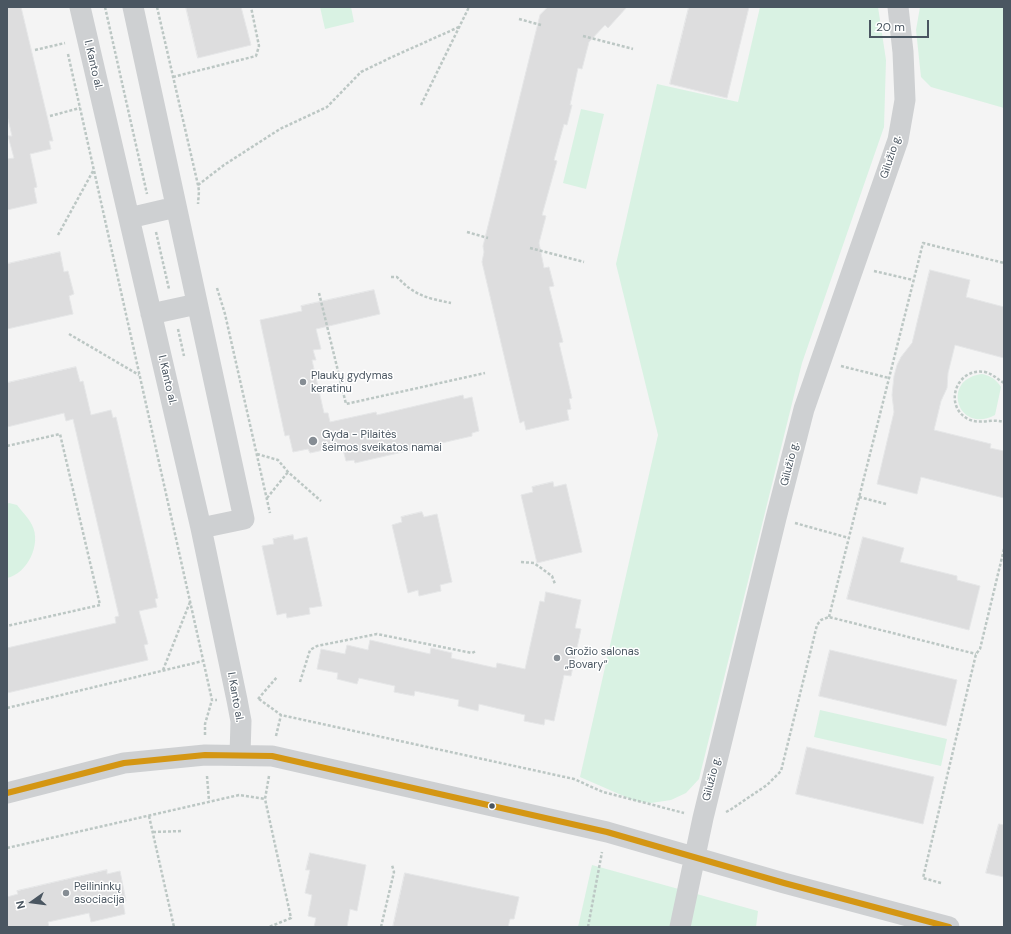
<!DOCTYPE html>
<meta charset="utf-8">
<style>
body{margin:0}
#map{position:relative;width:1011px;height:934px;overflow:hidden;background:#f4f4f4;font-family:"DM Sans",sans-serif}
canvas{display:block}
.frame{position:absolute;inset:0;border:8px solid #4a5661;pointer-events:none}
.north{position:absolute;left:12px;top:882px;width:40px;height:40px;-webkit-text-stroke:3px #fff;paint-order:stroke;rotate:256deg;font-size:11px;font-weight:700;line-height:16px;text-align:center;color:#4a5661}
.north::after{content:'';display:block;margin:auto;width:14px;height:18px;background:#4a5661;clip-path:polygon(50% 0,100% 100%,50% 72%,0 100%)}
.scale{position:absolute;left:869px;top:20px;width:60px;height:18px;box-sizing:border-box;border:2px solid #4a5661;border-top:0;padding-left:5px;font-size:12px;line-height:14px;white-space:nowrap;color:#4a5661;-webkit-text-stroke:3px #fff;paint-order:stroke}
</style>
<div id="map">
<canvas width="1011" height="934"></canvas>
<div class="frame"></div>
<div class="north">N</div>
<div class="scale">20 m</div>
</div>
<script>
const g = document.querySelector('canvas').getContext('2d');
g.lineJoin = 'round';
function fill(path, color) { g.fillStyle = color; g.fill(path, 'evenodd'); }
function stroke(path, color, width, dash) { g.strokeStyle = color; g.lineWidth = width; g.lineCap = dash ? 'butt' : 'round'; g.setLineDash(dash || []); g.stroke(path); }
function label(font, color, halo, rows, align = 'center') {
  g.font = font + ' "DM Sans",sans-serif'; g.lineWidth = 3; g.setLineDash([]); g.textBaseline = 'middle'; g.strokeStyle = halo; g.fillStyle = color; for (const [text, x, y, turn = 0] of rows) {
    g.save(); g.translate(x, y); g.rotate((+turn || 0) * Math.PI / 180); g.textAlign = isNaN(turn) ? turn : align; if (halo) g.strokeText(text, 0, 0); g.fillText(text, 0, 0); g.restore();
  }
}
const green = new Path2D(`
 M320,7H351L354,22L325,29Z
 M760,7H878L886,60L884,127L802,363L699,779L686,793L671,800L651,803L635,801L580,777L658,435L616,264L657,84L738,102Z
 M920,7H1004V108L931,87L921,77L916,30Z
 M581,109L604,114L586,189L563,183Z
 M982,374C991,376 996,379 1001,387L995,415C958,435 940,379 982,374Z
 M9,503L17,505C22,512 29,518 32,525C42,544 27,574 7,578V504Z
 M820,710L947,739L941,766L814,737Z
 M592,865L758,911L756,927H578Z`);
const building = new Path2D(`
 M7,7H21L53,141H49L51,149L30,154L37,187L34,188L37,203L7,210V159L14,158L8,136H12L7,115Z
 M186,7H241L251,45L198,58Z
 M548,7H627L608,28L605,25L589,42L582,69L578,68L570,105H572L567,125L564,124L554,160L557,161L542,215L546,216L539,243L544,268L549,267L554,286L549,287L563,342L559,343L572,398L569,399L571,409L567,410L569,420L526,430L524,421L520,423L510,381L482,262L484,252L483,246L540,15Z
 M689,7H749L727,98L670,84Z
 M60,252L64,272L68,271L74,294L69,296L73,314L7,329V264Z
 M930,270L970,280L966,297L1004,307V358L955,345L948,373L947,388L941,401L934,430L991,444L990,448L1004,451V498L921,477L917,494L877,484L894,412L892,395L894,376L897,365L901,357L912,343Z
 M374,290L380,314L316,329L321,349L313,350L316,360H312L324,413H328L330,422L376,412L377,415L463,395L464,399L472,397L479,431L472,433V436L355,463L354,460L346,461L342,446L310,453L308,449L293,452L289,435L285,436L260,320L302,311L301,306Z
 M76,367L80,382L83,381L91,415L111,410L113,418L116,417L158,598L155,599L157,607L139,611L148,644L144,645L148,660L7,693V648L116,623L115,617L119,616L73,419L66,421L64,413L7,427V383Z
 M553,482L554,487L566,484L582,552L537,563L521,495L533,492L532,487Z
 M422,512L424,517L437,514L452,582L440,585L441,591L419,596L418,590L408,593L392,525L402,522L401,517Z
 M293,535L294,540L307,537L322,606L309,608L310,614L287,618L286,613L277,615L262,546L274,544L273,539Z
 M863,537L904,548L900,562L957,576V580L980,586L969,630L847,599Z
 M546,592L581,600L575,628L581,629L571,676L564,675L554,721L545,719L544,725L524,721L525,715L479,704L478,711L458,706L459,700L415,691L414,696L394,692L395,686L359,678L357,684L337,679L338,673L317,669L321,649L345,654L347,645L368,650L370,640L430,654L431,648L452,653L451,658L496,668L497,663L525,669L540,601L544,602Z
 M830,650L957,680L946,726L819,696Z
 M807,747L934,777L923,824L796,794Z
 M999,824L1004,825V877L986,873Z
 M310,853L366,865L357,911L350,909L347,927H314L316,918L308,916L312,895L305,893L310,870H306Z
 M107,870V874L120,871L126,901L123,902L125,914L91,922L89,913L48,922L49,927H7V897L18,894L17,891Z
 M405,873L519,897L514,919H510L508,927H393Z`);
const path = new Path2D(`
 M105,7L147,194
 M157,7L198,185L199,191L198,204
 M519,19L541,25
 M583,36L633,49
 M35,50L65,43
 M68,54L212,700H217
 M173,77L256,56L259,46L251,7
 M421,105L469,7
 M50,116L80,108
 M198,185L224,165L280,129L327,107L361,72L392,57L459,27
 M156,232L169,289
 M467,232L488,238
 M58,235L93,171
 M530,248L584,262
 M874,271L913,280
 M391,277H397C415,296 427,298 451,303
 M217,288L225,314L270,513
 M319,293L346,404L485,373
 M178,329L184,356
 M69,334L139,375
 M841,366L889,378
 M1004,383C997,379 993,374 985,372C956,367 943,406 968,419C980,425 991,418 1004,422
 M7,446L60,434L100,605L7,626
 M257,454L278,460L288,472L321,501
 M859,497L886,504
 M267,498L288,472
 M795,523L849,538
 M521,562L534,563L552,576L555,584
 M829,617L923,243L1004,263
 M163,670L190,602
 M300,682L310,650L317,646L377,634L472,653L476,651
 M258,699L277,677
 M259,699L281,715L574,779L603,792L684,813
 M7,708L203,661
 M205,735V724L212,700
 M276,736L281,715
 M207,776L209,801
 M269,776L265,799L291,918L269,927
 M726,812L730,810L767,785L781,771L817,625L821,620L829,617L976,654
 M149,816L174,927
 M153,832L182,831
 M7,848L239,795L265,799
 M941,883L923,878L976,654L980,649L1004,549
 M381,927L394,872L392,865
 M588,927L602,852`);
const street = new Path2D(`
 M80,7L201,528L237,700L241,721L240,755
 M133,7L244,519L201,528
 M129,218L176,207
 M151,314L197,304
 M7,793L124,763L205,755L272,756L607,832L784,883L949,927
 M680,927L703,818L776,518L804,409L898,140L905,100L903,52L898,7`);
const bus1 = new Path2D(`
 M7,793L124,763L205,755L272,756L607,832L784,883L949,927`);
const markers = [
 [303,382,4,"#868d94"],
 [313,441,5,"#868d94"],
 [557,658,4,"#868d94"],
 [492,806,3.5,"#4a5661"],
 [66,893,4,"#868d94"]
];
const streetNames = [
 ["I. Kanto al.",93,65,77],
 ["Gilužio g.",891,157,-72],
 ["I. Kanto al.",167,380,77],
 ["Gilužio g.",790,464,-76],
 ["I. Kanto al.",235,697,80],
 ["Gilužio g.",712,779,-76]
];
const poiNames = [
 ["Plaukų gydymas",311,376],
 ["keratinu",311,389],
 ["Gyda - Pilaitės",322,435],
 ["šeimos sveikatos namai",322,448],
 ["Grožio salonas",565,652],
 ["„Bovary“",565,665],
 ["Peilininkų",74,887],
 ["asociacija",74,900]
];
fill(green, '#d9f2e3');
fill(building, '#ddddde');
stroke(building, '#e5e6e7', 1);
stroke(path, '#bcc7c4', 2.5, [3, 2]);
stroke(street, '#ced0d2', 21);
stroke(bus1, '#d49613', 6);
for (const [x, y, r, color] of markers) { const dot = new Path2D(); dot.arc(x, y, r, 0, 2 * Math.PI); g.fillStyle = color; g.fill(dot); stroke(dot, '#fff', 1.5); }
label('11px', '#4a5661', '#fff', streetNames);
label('11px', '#4a5661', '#fff', poiNames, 'left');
</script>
